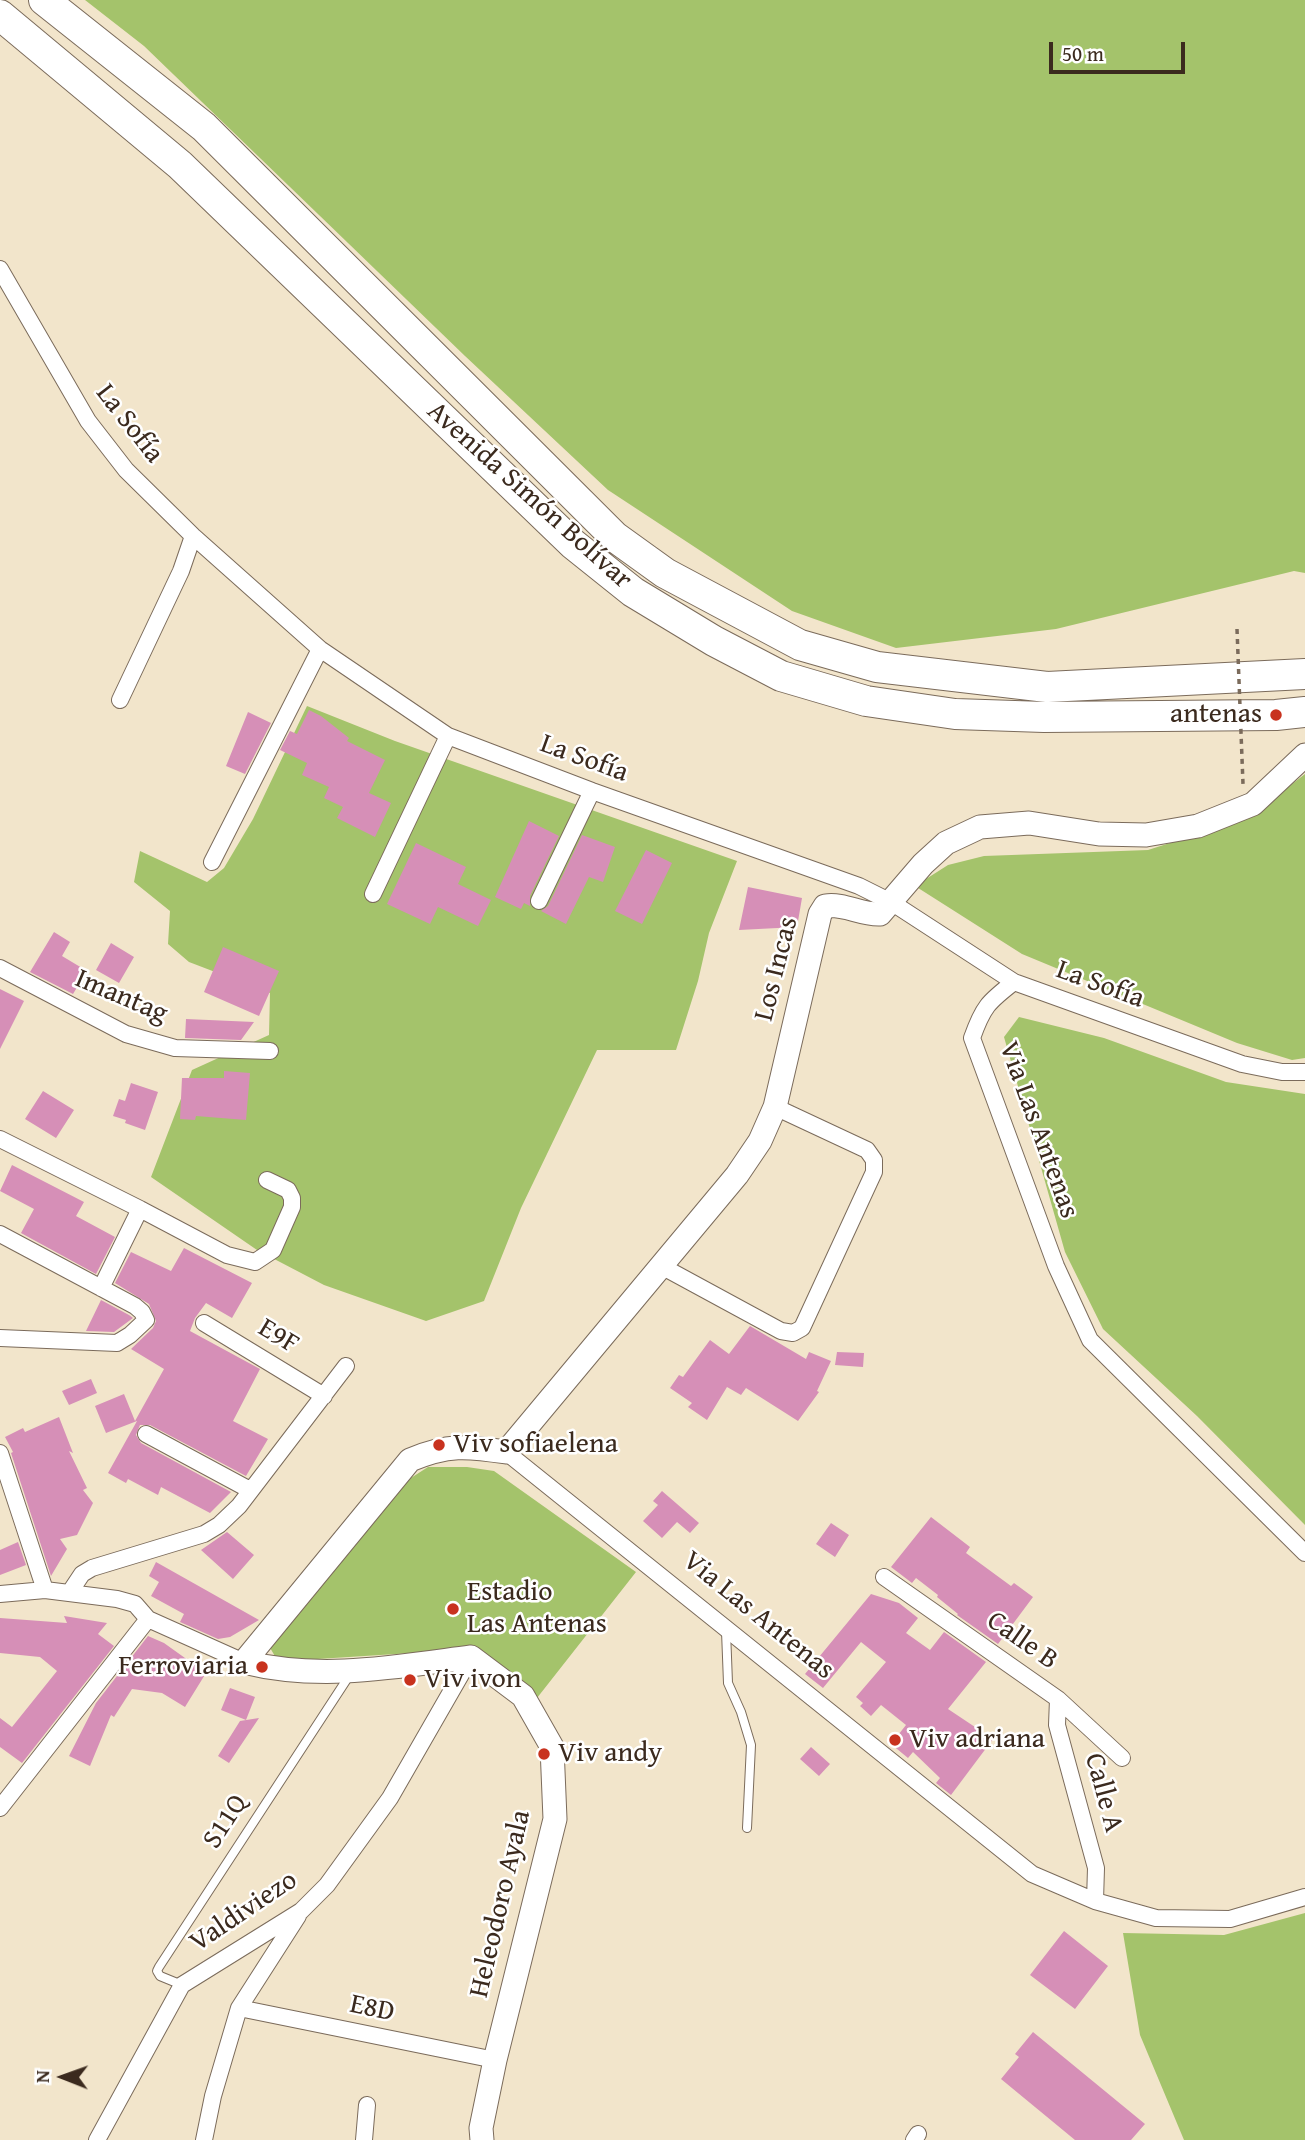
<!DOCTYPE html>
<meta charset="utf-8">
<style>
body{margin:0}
#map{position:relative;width:1305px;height:2140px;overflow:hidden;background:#f2e5cb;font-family:"Gentium Book Plus",serif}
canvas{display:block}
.north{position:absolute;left:28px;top:2042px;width:70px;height:70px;-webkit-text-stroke:5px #fff;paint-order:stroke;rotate:271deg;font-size:19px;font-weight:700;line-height:28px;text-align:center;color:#3b2a1e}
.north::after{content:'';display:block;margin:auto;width:24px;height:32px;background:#3b2a1e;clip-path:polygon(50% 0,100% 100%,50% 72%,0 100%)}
.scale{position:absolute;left:1049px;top:42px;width:136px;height:32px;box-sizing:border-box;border:4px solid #3b2a1e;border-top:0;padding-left:9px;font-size:21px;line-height:24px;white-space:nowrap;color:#3b2a1e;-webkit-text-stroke:5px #fff;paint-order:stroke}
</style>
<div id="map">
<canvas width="1305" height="2140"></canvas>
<div class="north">N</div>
<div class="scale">50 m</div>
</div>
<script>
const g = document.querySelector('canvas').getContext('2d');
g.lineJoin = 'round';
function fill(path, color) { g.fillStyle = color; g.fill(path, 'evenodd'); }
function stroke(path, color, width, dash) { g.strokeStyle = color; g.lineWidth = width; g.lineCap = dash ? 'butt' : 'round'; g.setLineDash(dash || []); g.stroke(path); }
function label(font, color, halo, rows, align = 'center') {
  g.font = font + ' "Gentium Book Plus",serif'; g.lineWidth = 5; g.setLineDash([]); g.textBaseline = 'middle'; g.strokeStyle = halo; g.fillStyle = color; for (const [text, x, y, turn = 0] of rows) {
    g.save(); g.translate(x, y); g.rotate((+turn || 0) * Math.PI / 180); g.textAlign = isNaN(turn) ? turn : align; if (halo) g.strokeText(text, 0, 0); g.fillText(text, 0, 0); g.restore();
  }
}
const green = new Path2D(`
 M85,0H1305V573L1294,571L1056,629L896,648L792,611L608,490L465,356L144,46Z
 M307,706L395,741L737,861L709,933L698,981L676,1050H597L521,1208L484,1301L426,1321L324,1285L257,1250L151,1177L192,1070L269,1035L270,993L189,962L168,944L170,911L134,882L140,851L207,882L224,868L253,819Z
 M1305,774V1058L1292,1060L1237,1043L1022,954L915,886L948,865L984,856L1148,850L1248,818Z
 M1019,1017L1104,1038L1226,1082L1305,1094V1525L1197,1416L1103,1329L1065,1252L1004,1037Z
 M428,1467H467L494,1471L636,1572L537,1698L513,1678L443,1651L302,1660L276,1658L269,1646L400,1485Z
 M1305,1913V2140H1184L1140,2035L1123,1933L1224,1935Z`);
const building = new Path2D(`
 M309,710L321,716L349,738L347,741L385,760L369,793L391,803L375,837L337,818L343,807L324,798L329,787L302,775L307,763L280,750L290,731L297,734Z
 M248,712L271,723L245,774L226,766Z
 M529,821L559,836L530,896V906L524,903L521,909L495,897Z
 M582,835L615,847L603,882L589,877L566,924L541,911L548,906Z
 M416,843L466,867L458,884L491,900L478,926L438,907L430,924L387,904Z
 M646,850L672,863L642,924L615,911Z
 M748,887L802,898L797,927L739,930Z
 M54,932L70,942L62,956L87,971L73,994L30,972Z
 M111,943L134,957L119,983L96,970Z
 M223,947L279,971L259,1016L204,992Z
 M0,989L24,1001L0,1049Z
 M186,1019L254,1022L241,1040L185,1038Z
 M224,1071L250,1073L246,1120L196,1116L195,1120L180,1119L182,1078H224Z
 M131,1083L158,1092L145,1130L125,1123L126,1120L113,1116L119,1099L125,1101Z
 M43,1091L74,1110L56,1138L25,1119Z
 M12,1165L84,1202L76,1216L115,1237L96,1274L21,1233L34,1209L0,1191Z
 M184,1248L252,1283L232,1318L206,1303L195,1318L190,1331L260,1369L233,1421L268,1439L246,1476L150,1425H140L136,1435L141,1443L231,1492L210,1513L161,1487L158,1495L128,1479L126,1483L108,1473L137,1421L106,1433L95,1406L124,1394L135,1421L164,1369L131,1349L153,1328L156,1321L149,1304L115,1283L131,1252L171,1271Z
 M101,1300L129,1315L133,1318L114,1332L86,1331Z
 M750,1326L806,1359L809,1352L831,1361L817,1391L819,1392L798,1421L746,1388L741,1395L727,1387L707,1420L688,1407L692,1403L670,1388L679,1375L683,1377L710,1340L729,1354Z
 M837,1352L864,1353L863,1367L835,1365Z
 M91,1379L97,1393L69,1405L62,1391Z
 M59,1417L73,1453L69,1451L87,1488L83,1490L93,1503L77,1535L60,1539L67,1549L51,1576L11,1453L13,1452L5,1437L23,1428L25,1432Z
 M662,1491L699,1523L690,1533L677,1522L662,1538L643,1521L658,1505L653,1501Z
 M931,1517L970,1547L966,1553L1011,1586L1014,1583L1033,1597L998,1644L957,1615L958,1614L937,1597L938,1595L916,1578L912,1583L891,1567Z
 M831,1523L849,1535L835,1557L816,1544Z
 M227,1532L254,1555L233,1579L201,1550Z
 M18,1542L26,1565L0,1575V1550Z
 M156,1562L259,1620L230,1637L218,1639L180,1622L184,1614L151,1596L159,1582L149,1576Z
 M871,1594L899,1603L918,1618L906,1633L930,1650L944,1632L986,1662L948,1709L993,1739L951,1795L936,1783L940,1778L913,1752L908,1758L891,1744L906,1725L881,1705L871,1716L860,1706L863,1703L856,1697L886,1662L861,1642L823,1688L805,1674Z
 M64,1616L107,1623L98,1634L114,1646L22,1763L0,1747V1718L12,1727L57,1671L40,1657L0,1653V1618L67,1623Z
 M148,1636L164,1643L206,1673L185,1707L162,1693L132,1689L114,1717L111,1715L90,1766L69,1756L96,1703Z
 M230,1688L255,1697L246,1720L221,1710Z
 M259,1718L229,1763L218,1756L240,1721Z
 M811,1747L830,1764L819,1776L800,1759Z
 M1064,1931L1108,1966L1075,2009L1030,1975Z
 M1033,2032L1145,2124L1131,2140H1075L1001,2079L1019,2057L1015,2054Z`);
const lane = new Path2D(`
 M726,1631L728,1683L741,1712L751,1745L747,1828
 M182,1985L160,1976L157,1971L159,1967L349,1676`);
const street = new Path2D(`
 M0,269L88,421L126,470L193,536L320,649L448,736L592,791L859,886L891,902L1014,982L1242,1064L1282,1072H1305
 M120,700L181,571L193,536
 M212,862L320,649
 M373,894L448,736
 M539,901L592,791
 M0,968L126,1034L175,1048L270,1051
 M1014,982C988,1002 983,1007 972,1038L1056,1266L1090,1340L1305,1553
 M0,1139L140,1209L227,1255L255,1262L273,1250L292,1207V1198L288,1190L267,1180
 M0,1234L135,1306L142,1312L146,1320L130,1335L117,1343L0,1338
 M663,1267L781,1331L793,1333L802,1328L874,1172V1160L867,1150L775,1107
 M101,1288L140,1209
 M204,1323L324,1396
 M146,1434L250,1490
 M506,1452L1032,1874L1095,1901L1156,1918L1230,1919L1305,1897
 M0,1453L45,1590
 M884,1577L1058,1699L1122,1758
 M70,1592L82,1574L92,1568L204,1534L219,1525L239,1506L346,1366
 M0,1594L45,1590L117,1599L135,1604L148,1619L244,1662
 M1058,1699L1057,1725L1096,1868L1095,1901
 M0,1808L148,1619
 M239,2008L495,2060
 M97,2140L182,1985L301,1911L327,1885L390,1798L471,1657
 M204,2140L213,2096L239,2008L298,1916
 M364,2140L367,2105
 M914,2140L918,2134`);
const secondary = new Path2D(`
 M482,2140L481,2128L495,2060L555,1819L552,1747L523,1696L471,1657C395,1667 320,1681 244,1662L410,1460C448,1444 467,1446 506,1452L737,1175L760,1141L775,1107L820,914L825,906C844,903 861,915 880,914L923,864L946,843L980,827L1029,823L1099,834L1146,835L1198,826L1253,804L1305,755`);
const highway = new Path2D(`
 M44,0L204,127L615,537L665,573L800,645L877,667L1047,687L1305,674
 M0,15L180,165L573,544L633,592L714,641L781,676L866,701L955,714L1044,717L1276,715L1305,712`);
const pathBridge = new Path2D(`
 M1237,629L1243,784`);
const markers = [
 [1276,715,7,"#c8321e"],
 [439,1445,7,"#c8321e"],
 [453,1609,7,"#c8321e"],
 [262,1667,7,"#c8321e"],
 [410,1680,7,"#c8321e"],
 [895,1740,7,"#c8321e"],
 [544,1754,7,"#c8321e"]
];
const streetNames = [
 ["La Sofía",129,424,52],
 ["Avenida Simón Bolívar",529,496,42],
 ["La Sofía",584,759,20],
 ["Los Incas",777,969,-76],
 ["La Sofía",1100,985,20],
 ["Imantag",121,997,23],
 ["Via Las Antenas",1038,1130,70],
 ["E9F",278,1337,31],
 ["Via Las Antenas",758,1616,39],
 ["Calle B",1022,1641,35],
 ["Calle A",1103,1793,75],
 ["S11Q",226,1822,-57],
 ["Heleodoro Ayala",501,1904,-77],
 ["Valdiviezo",244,1912,-34],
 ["E8D",372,2009,12]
];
const poiNames = [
 ["antenas",1262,715,"right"],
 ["Viv sofiaelena",453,1445],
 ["Estadio",467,1593],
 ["Las Antenas",467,1625],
 ["Ferroviaria",248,1667,"right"],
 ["Viv ivon",424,1680],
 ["Viv adriana",909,1740],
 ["Viv andy",558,1754]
];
fill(green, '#a4c36b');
fill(building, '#d68fb7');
stroke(lane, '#7b6b5b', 10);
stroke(street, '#7b6b5b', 18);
stroke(secondary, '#7b6b5b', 25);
stroke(highway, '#7b6b5b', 32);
stroke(lane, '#fff', 8);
stroke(street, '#fff', 16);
stroke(secondary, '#fff', 23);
stroke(highway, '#fff', 30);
stroke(pathBridge, '#7b6b5b', 3.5, [5, 5]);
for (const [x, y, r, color] of markers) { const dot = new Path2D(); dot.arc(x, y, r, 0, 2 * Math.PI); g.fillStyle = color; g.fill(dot); stroke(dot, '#fff', 2.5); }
label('28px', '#3b2a1e', '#fff', streetNames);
label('28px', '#3b2a1e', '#fff', poiNames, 'left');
</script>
